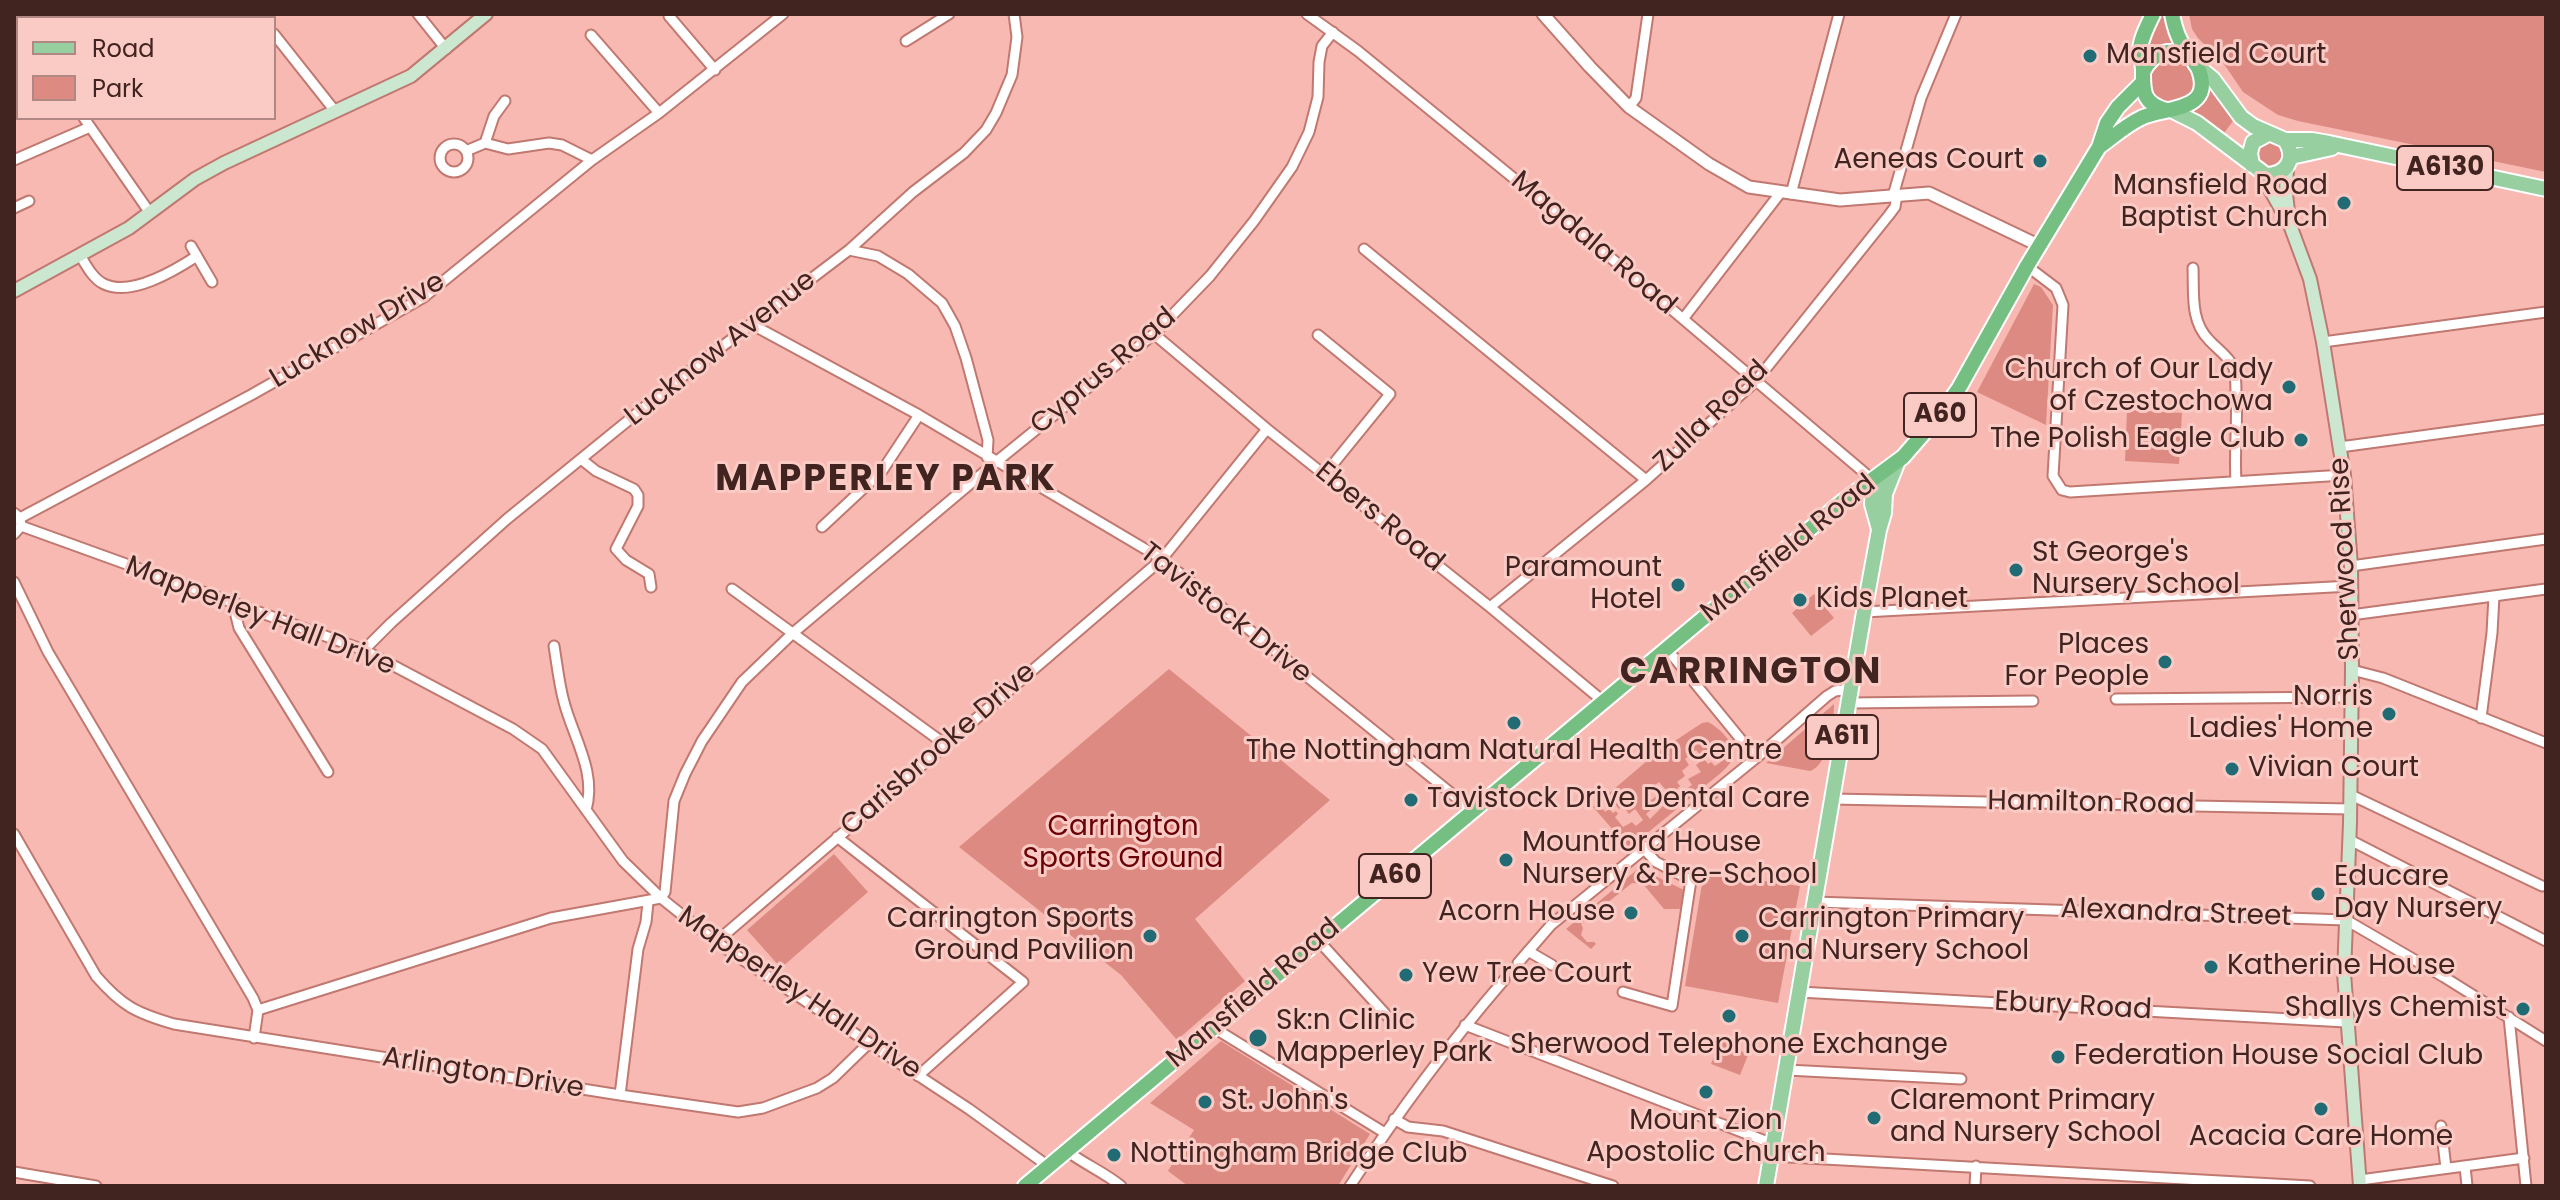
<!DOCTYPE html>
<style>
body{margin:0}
#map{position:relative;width:2560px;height:1200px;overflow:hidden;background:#f7b9b1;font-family:Poppins,sans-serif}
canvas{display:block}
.frame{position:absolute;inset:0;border:16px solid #412320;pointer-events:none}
.legend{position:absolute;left:16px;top:16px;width:260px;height:104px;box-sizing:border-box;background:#facac4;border:2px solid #b08782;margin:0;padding:10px 14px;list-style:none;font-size:24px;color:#412320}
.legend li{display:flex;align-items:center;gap:16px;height:40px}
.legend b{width:40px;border:2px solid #b08782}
</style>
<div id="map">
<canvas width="2560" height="1200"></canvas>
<div class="frame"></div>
<ul class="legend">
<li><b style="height:10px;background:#98cfa1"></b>Road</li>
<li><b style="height:22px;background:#dd8b82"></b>Park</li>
</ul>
</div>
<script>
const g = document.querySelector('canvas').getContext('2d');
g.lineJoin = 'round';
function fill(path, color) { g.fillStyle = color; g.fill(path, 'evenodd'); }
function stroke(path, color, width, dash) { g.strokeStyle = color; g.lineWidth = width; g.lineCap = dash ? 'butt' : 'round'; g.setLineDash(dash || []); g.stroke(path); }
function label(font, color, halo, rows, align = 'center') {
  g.font = font + ' Poppins,sans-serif'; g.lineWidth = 6; g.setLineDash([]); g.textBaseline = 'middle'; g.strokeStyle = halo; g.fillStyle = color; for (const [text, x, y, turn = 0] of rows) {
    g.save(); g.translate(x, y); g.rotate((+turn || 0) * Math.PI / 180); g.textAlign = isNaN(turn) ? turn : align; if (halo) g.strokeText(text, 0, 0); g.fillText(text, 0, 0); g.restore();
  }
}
const green = new Path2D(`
 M2159,14H2167L2176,46L2148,58L2146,51Z
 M2189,14H2546V172L2298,121L2278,115L2243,92L2224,64L2198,38L2192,29Z
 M2149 81a23 23 0 1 1 46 0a23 23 0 1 1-46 0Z
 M2208,86L2233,121L2224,133L2193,111L2203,98Z
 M2257 155a13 13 0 1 1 26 0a13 13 0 1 1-26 0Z
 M2034,284L2041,287L2053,305L2046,425L1977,392Z
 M2127,410L2182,413L2179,464L2125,461Z
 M1814,594L1834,618L1811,636L1792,613Z
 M1169,669L1330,800L1195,919L1245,981L1177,1040L1121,975L959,847Z
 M1834,704C1834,723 1829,765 1810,771L1766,763Z
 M1708,722C1717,726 1735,743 1734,754C1733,761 1726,768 1722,772L1629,848L1593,807L1655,754L1702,723ZM1696,750L1702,757L1712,750L1721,762L1715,766L1711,762L1708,764L1704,759L1696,765L1701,772L1688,779L1692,785L1680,794L1677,789L1680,786L1677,782L1685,776L1682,771L1689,765L1685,759ZM1659,782L1672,797L1650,819L1646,814L1658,804L1656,802L1659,799L1657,796L1651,800L1646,793ZM1609,797L1619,809L1623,806L1629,814L1635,809L1643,820L1636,826L1632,822L1623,827L1615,817L1618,814L1616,811L1613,813L1609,809L1605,812L1600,805Z
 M834,854L868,892L781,968L747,930Z
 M1639,868L1684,890L1681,909H1664L1643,884L1632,883L1581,924L1583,928L1581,935L1587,942H1594L1596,944L1591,949L1566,929Z
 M1708,873L1800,886L1778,1003L1685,986L1703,878Z
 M1721,1040L1748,1055L1740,1075L1711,1064Z
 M1221,1041L1370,1134L1338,1186H1188L1168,1171L1194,1130L1150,1103Z`);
const minor = new Path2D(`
 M259,14L262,18
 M418,14L446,49
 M1307,14L1358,51L1604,252L1873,480
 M669,16L715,70
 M203,18L205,14
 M274,34L335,111
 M591,35L659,113
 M906,41L949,14
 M1629,107L1636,98L1648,14
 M84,118L150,213
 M485,143L494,116L505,101
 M440 158a14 14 0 1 1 28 0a14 14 0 1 1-28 0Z
 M466,151L485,143L508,149L549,143L562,145L592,160
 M14,160L90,127
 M1791,194L1839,14
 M1893,196L1921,98L1956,14
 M14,208L29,201
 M191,246L212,282
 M1364,249L1646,480
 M849,250L878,256L908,274L942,303L955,326L966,358L988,440L987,457
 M80,255C86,265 93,279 104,284C131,297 174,271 197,256
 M2027,266L2056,288L2063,305L2053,476L2062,490L2070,492L2344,475
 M2193,268C2194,293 2190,321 2209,340C2217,349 2229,356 2234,368C2236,376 2236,385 2236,393C2238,423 2234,451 2236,481
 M1683,319L1781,192
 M751,324L919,415L1162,559L1473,811
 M1154,334L1267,429L1490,607L1604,702
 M1318,335L1390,394L1325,474
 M2323,342L2546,312
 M2340,447L2546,419
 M581,459L596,471L634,489L638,495V506L616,549L626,560L649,574L651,587
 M14,513L20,518L21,526L14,534
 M20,518L251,395L424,297L592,160L659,113L783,14
 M21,526L364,650L513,729L542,749L623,861L661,898L716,942L969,1109L1048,1166
 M822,527L882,471L919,415
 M2351,566L2546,539
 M14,582L48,652L253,998L258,1010
 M732,589L946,745
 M239,607L236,616L239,628L328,772
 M1490,607L1646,480L1756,381L1889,215L1895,207L1897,195
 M1864,612L2351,586
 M2351,615L2546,589
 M554,646C557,664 559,684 564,702C573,737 597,772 586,810
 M1667,649L1756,758
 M364,650L391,623L507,519L678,380L849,250L913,192L964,153L986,130L996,113L1012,75L1017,37L1014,14
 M2352,670L2383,678L2546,743
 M2116,699L2351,697
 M1848,703L2033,701
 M2481,718L2492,633L2494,596
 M2351,795L2542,886
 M1832,799L2350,809
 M14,834L96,976C122,1006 136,1013 174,1024L620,1095L738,1112L763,1108L817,1088L833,1078L868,1044
 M837,837L1023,982L918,1076
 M2350,840L2546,941
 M1815,902L2346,920L2444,977L2546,1041
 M1318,940L1390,1019
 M716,942L1162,559L1267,429
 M1528,951L1552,965
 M1518,963L1551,925L1756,758L1827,696L1835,691L1851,689
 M1623,992L1672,1006L1691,880L1656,862L1644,849
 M1799,992L2346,1022
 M2509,1017L2526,1186
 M1465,1025L1773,1144
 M1214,1028L1385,1133
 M254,1038L258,1010L551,918L661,898L665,892L674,801L685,774L702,741L742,682L793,633L996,462L1154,334L1210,276L1254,221L1292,167L1309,132L1318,97L1319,62L1322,46L1333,32
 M1787,1070L1961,1079
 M620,1095L638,949L646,922L648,902
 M1394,1119L1408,1127L1443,1131L1613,1186
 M2441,1126L2446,1168
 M1067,1151C1084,1164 1104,1172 1121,1186
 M1771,1156L2310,1186
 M2465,1166L2467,1186
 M14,1172L96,1186
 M2360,1180L2524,1158
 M1350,1186C1397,1114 1448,1045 1504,980
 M1975,1186L1976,1166`);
const tertiary = new Path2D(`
 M1543,14L1590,67L1629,107L1709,164L1749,187L1840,200L1929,193L2040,246`);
const secondary = new Path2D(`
 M2287,167L2286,194L2289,220
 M2261,173L2290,225L2310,279L2323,342L2344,475L2351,566L2352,670L2350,823L2344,973L2360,1186
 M14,291L129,228L195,179L224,163L411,76L486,14`);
const primary = new Path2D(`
 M2196,65L2213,79L2241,117L2253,126L2285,140H2312L2329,143L2546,189
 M2173,111L2197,123L2266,175C2287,175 2297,158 2285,140
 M2291,157L2332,148
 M2252,165L2250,153L2253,142L2268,134
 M1873,480L1872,504L1879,529
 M1885,494L1898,461
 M1766,1186L1864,612L1879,530L1884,513L1885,494L1873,480`);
const trunk = new Path2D(`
 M2153,14C2148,25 2140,39 2140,51C2140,57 2143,63 2143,70C2143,91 2142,103 2166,110
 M2143,72C2153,51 2173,46 2192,59
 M2099,147C2113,137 2126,125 2141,118C2162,107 2215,113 2199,70C2197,64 2192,60 2189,55C2179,41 2175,30 2172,14
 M1025,1186L1842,502L1903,457L1943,411L1959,388L2027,266L2099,147L2107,123L2118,107L2142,83`);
const markers = [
 [2090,56,8,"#206b74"],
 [2040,161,8,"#206b74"],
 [2344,203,8,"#206b74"],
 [2289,387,8,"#206b74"],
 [2301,440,8,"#206b74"],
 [2016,570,8,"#206b74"],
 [1678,585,8,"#206b74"],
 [1800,600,8,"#206b74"],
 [2165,662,8,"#206b74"],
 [2389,714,8,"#206b74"],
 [1514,723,8,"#206b74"],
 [2232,769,8,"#206b74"],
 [1411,800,8,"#206b74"],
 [1506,860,8,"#206b74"],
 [2318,894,8,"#206b74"],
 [1631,913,8,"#206b74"],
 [1150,936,8,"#206b74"],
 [1742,936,8,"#206b74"],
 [2211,967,8,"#206b74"],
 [1406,975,8,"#206b74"],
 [2523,1009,8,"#206b74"],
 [1729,1016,8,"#206b74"],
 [1258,1038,10,"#206b74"],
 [2058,1057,8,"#206b74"],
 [1706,1092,8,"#206b74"],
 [1205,1102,8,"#206b74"],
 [2321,1109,8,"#206b74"],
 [1874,1118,8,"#206b74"],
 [1114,1155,8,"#206b74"]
];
const shields = [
 [2445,168,96],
 [1940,415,72],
 [1842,737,72],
 [1395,876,72]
];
const shieldNames = [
 ["A6130",2445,168],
 ["A60",1940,415],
 ["A611",1842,737],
 ["A60",1395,876]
];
const poiNames = [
 ["Mansfield Court",2106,56],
 ["Aeneas Court",2024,161,"right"],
 ["Mansfield Road",2328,187,"right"],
 ["Baptist Church",2328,219,"right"],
 ["Church of Our Lady",2273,371,"right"],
 ["of Czestochowa",2273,403,"right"],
 ["The Polish Eagle Club",2285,440,"right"],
 ["St George's",2032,554],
 ["Nursery School",2032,586],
 ["Paramount",1662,569,"right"],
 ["Hotel",1662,601,"right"],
 ["Kids Planet",1816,600],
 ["Places",2149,646,"right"],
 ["For People",2149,678,"right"],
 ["Norris",2373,698,"right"],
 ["Ladies' Home",2373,730,"right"],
 ["The Nottingham Natural Health Centre",1514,752,"center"],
 ["Vivian Court",2248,769],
 ["Tavistock Drive Dental Care",1427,800],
 ["Mountford House",1522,844],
 ["Nursery & Pre-School",1522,876],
 ["Educare",2334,878],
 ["Day Nursery",2334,910],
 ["Acorn House",1615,913,"right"],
 ["Carrington Sports",1134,920,"right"],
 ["Ground Pavilion",1134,952,"right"],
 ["Carrington Primary",1758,920],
 ["and Nursery School",1758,952],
 ["Katherine House",2227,967],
 ["Yew Tree Court",1422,975],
 ["Shallys Chemist",2507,1009,"right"],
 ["Sk:n Clinic",1276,1022],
 ["Mapperley Park",1276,1054],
 ["Sherwood Telephone Exchange",1729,1046,"center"],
 ["Federation House Social Club",2074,1057],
 ["St. John's",1221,1102],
 ["Claremont Primary",1890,1102],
 ["and Nursery School",1890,1134],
 ["Mount Zion",1706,1122,"center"],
 ["Apostolic Church",1706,1154,"center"],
 ["Acacia Care Home",2321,1138,"center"],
 ["Nottingham Bridge Club",1130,1155]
];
const streetNames = [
 ["Magdala Road",1593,244,40],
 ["Lucknow Drive",358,331,-31],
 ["Lucknow Avenue",721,349,-38],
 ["Cyprus Road",1104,372,-40],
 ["Zulla Road",1712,417,-44],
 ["Ebers Road",1379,518,39],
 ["Mansfield Road",1789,549,-39],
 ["Sherwood Rise",2346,559,-93],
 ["Tavistock Drive",1225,614,38],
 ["Mapperley Hall Drive",260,617,21],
 ["Carisbrooke Drive",939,750,-41],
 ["Hamilton Road",2091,804,1],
 ["Alexandra Street",2176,914,2],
 ["Mapperley Hall Drive",799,994,34],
 ["Mansfield Road",1254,994,-40],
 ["Ebury Road",2073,1007,3],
 ["Arlington Drive",483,1074,9]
];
const parkNames = [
 ["Carrington",1123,828],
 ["Sports Ground",1123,860]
];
const districtNames = [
 ["MAPPERLEY PARK",886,481],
 ["CARRINGTON",1751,674]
];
fill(green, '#dd8b82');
stroke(minor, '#c07870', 13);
stroke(tertiary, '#c07870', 15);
stroke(secondary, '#c07870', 16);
stroke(primary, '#fff', 18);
stroke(trunk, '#fff', 18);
stroke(minor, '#fff', 9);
stroke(tertiary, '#fff', 11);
stroke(secondary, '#cbe7d0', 12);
stroke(primary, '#98cfa1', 14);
stroke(trunk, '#76bf82', 14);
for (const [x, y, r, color] of markers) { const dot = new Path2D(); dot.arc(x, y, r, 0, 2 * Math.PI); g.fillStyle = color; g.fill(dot); stroke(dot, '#facac4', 3); }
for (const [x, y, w] of shields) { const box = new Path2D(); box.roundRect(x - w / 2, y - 22, w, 44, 6); g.fillStyle = '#facac4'; g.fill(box); stroke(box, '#412320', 2); }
label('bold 26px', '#412320', null, shieldNames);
label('28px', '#412320', '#facac4', poiNames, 'left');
label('28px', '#412320', '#facac4', streetNames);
label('28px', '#6a0106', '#facac4', parkNames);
g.letterSpacing = '2px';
label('bold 36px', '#412320', '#facac4', districtNames);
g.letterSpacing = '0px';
</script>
